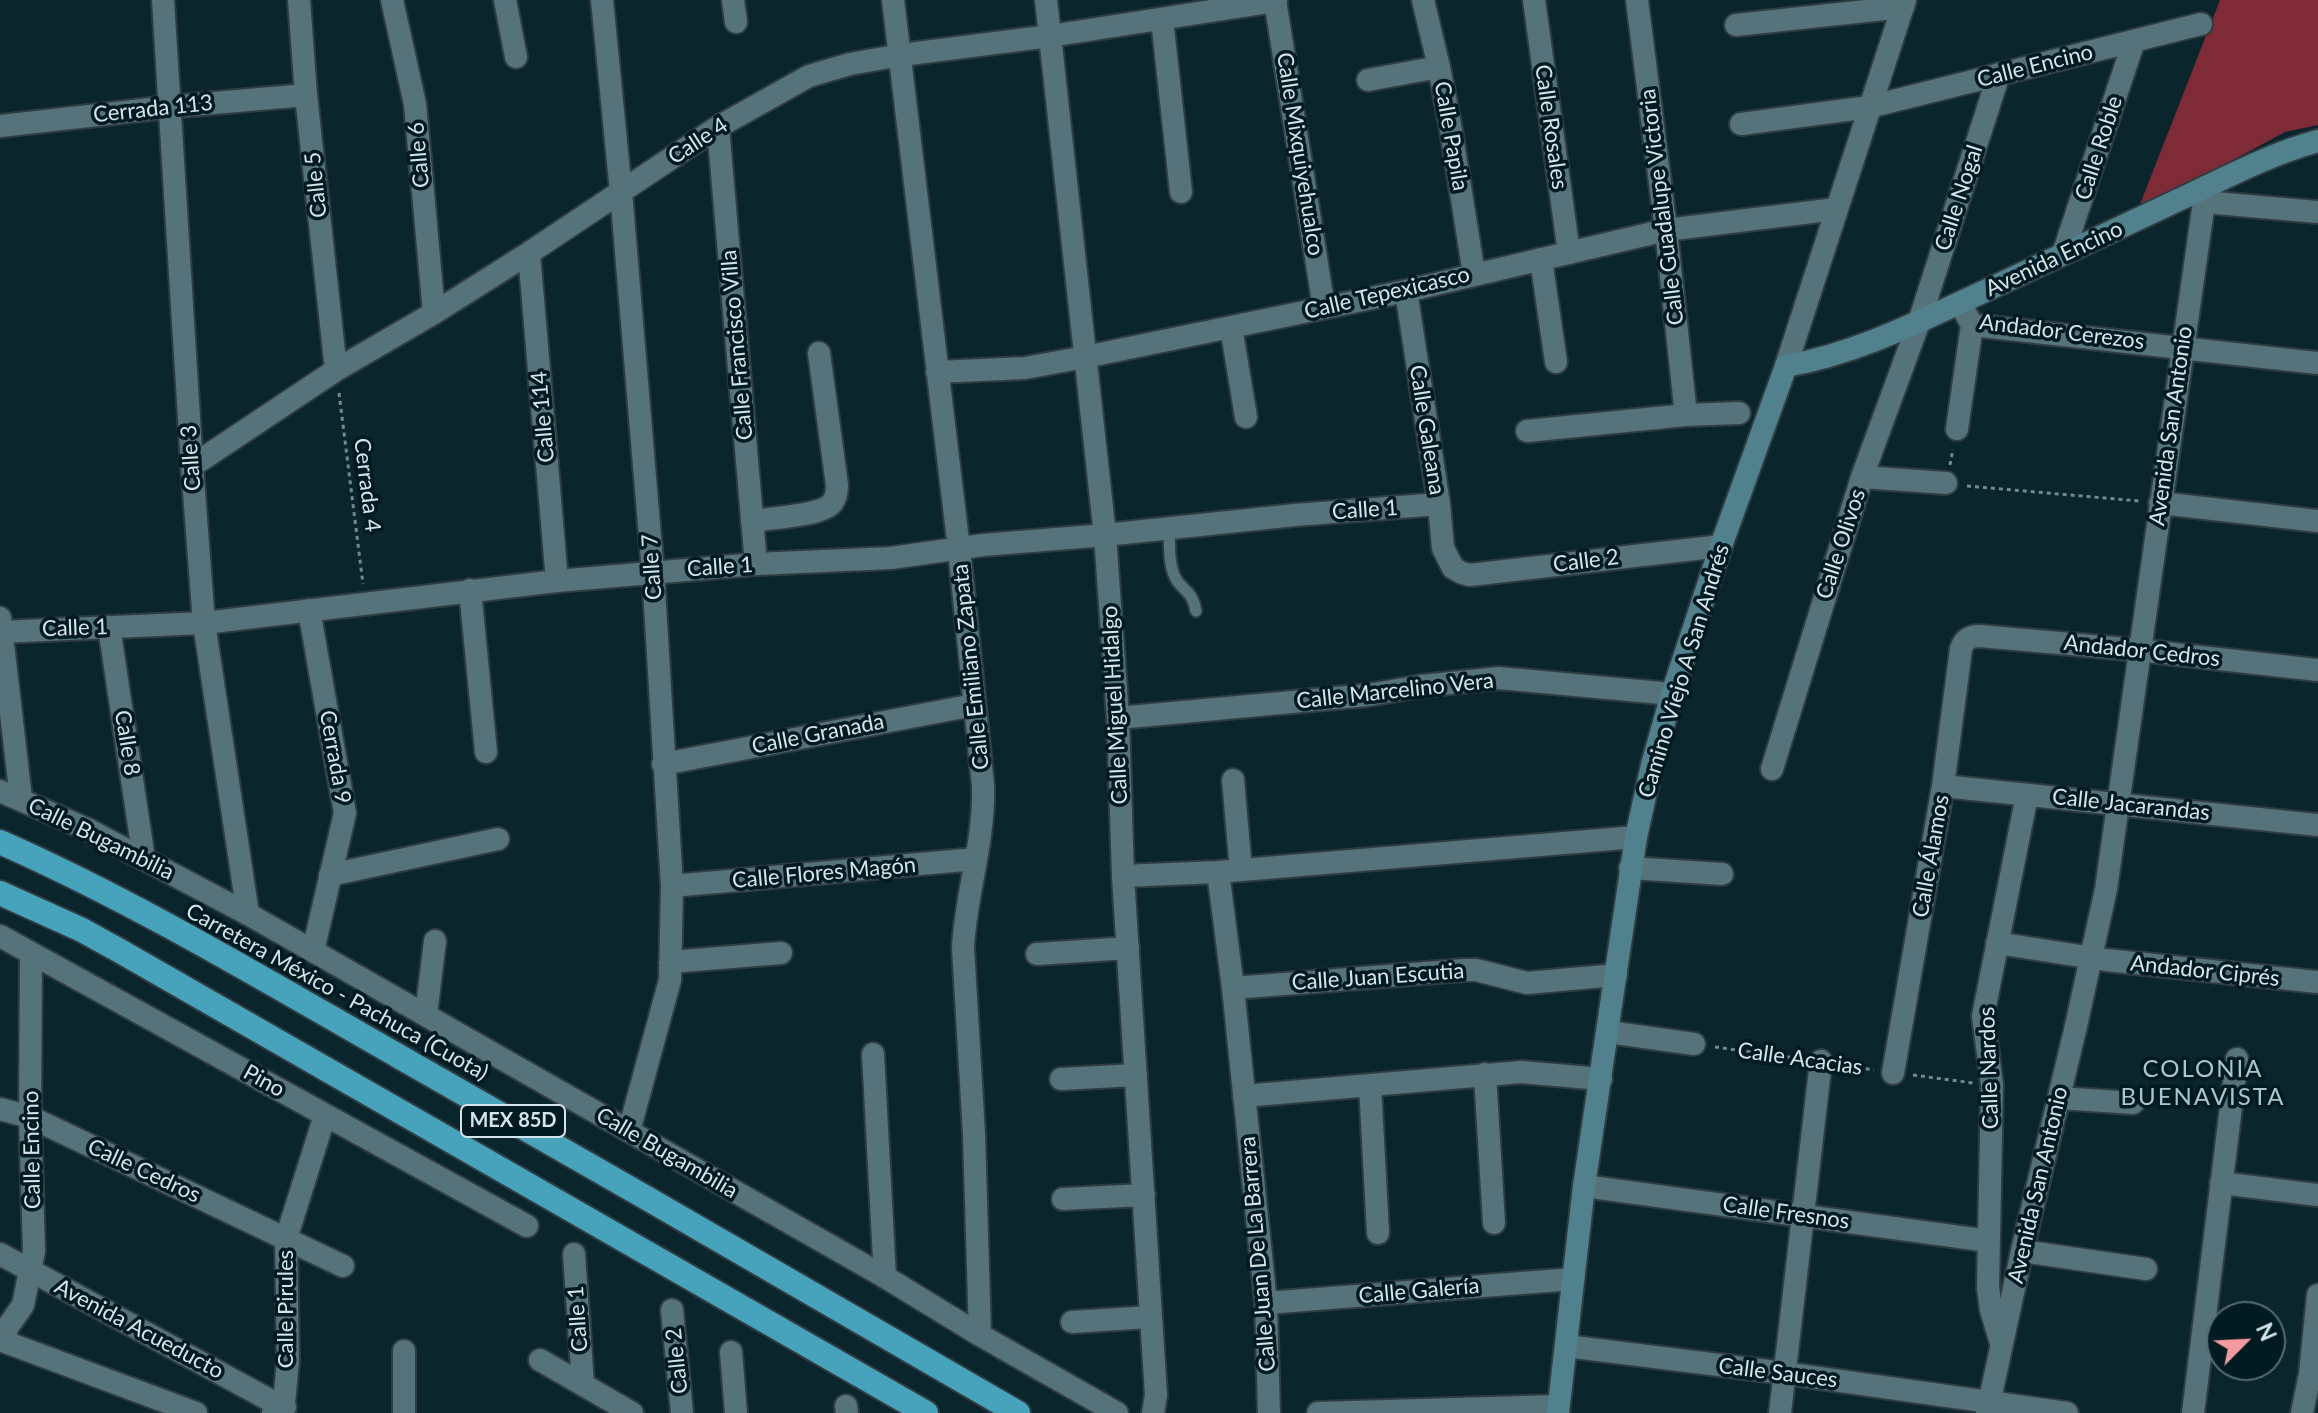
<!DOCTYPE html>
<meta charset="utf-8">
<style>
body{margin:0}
#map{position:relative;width:2318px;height:1413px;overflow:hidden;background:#0a252c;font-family:Lato,sans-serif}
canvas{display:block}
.north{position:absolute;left:2206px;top:1301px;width:80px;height:80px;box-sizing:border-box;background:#021b22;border:2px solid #566b71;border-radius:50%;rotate:66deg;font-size:22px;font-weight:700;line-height:32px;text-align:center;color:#d5e4e8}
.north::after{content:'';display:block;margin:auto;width:28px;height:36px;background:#f49aa1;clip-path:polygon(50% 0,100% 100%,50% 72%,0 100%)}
</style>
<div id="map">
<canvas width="2318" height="1413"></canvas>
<div class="north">N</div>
</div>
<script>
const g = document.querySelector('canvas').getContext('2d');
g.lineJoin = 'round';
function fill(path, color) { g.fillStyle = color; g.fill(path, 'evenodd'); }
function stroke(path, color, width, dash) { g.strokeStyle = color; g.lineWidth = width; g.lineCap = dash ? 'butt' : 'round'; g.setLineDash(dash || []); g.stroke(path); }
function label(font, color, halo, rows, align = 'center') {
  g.font = font + ' Lato,sans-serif'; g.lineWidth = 7; g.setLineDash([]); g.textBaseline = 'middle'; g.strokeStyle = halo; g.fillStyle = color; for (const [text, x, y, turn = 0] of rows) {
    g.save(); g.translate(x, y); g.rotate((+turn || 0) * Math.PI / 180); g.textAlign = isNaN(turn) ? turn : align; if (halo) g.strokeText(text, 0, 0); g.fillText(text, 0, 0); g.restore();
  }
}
const forest = new Path2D(`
 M2220,0H2318V125L2285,132L2137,212Z`);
const path = new Path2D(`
 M339,393L363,584
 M1950,465L1953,449
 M1967,486L2139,501
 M1715,1047L1803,1059
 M1842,1065L1874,1070
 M1913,1075L1973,1083`);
const service = new Path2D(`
 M1169,529C1170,543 1168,563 1175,577C1182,592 1191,587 1196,611`);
const minor = new Path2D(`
 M163,0L192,466L204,623L248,914
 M299,0L306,95L336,370
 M392,0L415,104L434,313
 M505,0L516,57
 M602,0L621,192L653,572L672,886L670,980L629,1131
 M733,0L736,22
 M893,0L959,549L983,785C985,840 966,893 963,947L974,1134L980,1335
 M1046,0L1105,535L1118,718L1123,876L1156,1395L1153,1413
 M1275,0L1324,308
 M1423,0L1439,67L1451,130L1474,274
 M1534,0L1569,253
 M1637,0L1666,230L1686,415
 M1162,19L1181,192
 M1736,25L1903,7
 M1368,80L1439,67
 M1741,124L1869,107L2201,24
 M0,126L168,107L306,95
 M718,127L756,564
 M2206,188L2204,202L2318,212
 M529,253L557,581
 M2063,254L2134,41
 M1541,259L1556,362
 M1406,291L1439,504L1443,548L1453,568L1462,573L1470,575L1721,546
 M1960,303L1972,325L2318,363
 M1231,327L1246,417
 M937,372L1025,368L1085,357L1406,291L1666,230L1836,209
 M1957,429L1972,325
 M1527,431L1686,415L1739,413
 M192,466L336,370L434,313L529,253L718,127L809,76L850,64L901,55L1050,36L1276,1
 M1862,477L1946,483
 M2160,503L2318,521
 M752,521C769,518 822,516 832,503C836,498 837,491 837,485L819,353
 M470,590L486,752
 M309,610L345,813L313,951
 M0,618L21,799
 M109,627L144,859
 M0,632L204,623L557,581L756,564L891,558L983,545L1105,535L1295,515L1439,504
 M1118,718L1368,695L1421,686L1499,678L1672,694
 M663,764L974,705
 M1772,769L1862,477L1919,322L1999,74
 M1233,780L1241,870
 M1943,786L2318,825
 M1630,868L1722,874
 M1218,872L1233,988L1266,1303L1269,1413
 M330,875L498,839
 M1123,876L1218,872L1636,837
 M672,886L976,859
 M0,936L527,1226
 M1997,943L2106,960L2318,982
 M1037,954L1128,948
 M670,962L781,953
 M1233,988L1464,970H1476L1527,983L1616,975
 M426,1015L435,941
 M1608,1032L1694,1044
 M873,1054L885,1277
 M1893,1073L1943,786L1961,649C1964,639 1970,636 1980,636L2138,650L2318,670
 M1485,1074L1494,1223
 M1061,1079L1136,1075
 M1370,1085L1378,1233
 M1244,1096L1521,1072L1601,1079
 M2059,1098L2133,1103
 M0,1109L30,1117L343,1266
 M2221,1183L2318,1195
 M1584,1186L1989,1241
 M1063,1199L1144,1195
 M2022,1251L2146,1269
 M0,1254L277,1404
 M574,1254L583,1384
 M1266,1303L1573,1279
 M672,1310L682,1413
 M1072,1322L1150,1317
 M4,1341L7,1328L23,1305L34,1251L30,1117L31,953
 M2001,1343L1991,1310L1988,1288L1992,1085L1983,1016L2027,795
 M1566,1346L1784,1373L2067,1413
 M731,1352L736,1413
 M540,1360L632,1413
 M846,1406L847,1413
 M283,1413L288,1361L286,1239L325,1115
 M404,1413V1351
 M1318,1413L1558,1406
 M1780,1413L1821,1061
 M1987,1413L2022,1251L2076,1026L2106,889L2204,202
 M2193,1413L2237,1059
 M2302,1413L2310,1374L2318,1295`);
const tertiary = new Path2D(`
 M1786,366L1905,0
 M0,791L87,829L248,914L885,1277L980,1335L1117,1413
 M0,1340L196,1413
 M273,1413L277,1404L285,1407`);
const secondary = new Path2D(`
 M1558,1413L1584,1186L1636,837L1652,765L1672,694L1721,546L1786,366C1856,354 1920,321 1985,291C2053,259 2121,227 2189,195C2231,175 2273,153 2318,141`);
const motorway = new Path2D(`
 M0,842C138,903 268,982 400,1057C607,1174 812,1294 1018,1413
 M0,893L82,930L120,951L926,1413`);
const shields = [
 [513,1121,104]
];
const shieldNames = [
 ["MEX 85D",513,1121]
];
const streetNames = [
 ["Calle Encino",2035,66,-14],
 ["Cerrada 113",153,109,-6],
 ["Calle Rosales",1551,127,82],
 ["Calle Papila",1451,136,80],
 ["Calle 4",698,141,-33],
 ["Calle Roble",2099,148,-72],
 ["Calle Mixquiyehualco",1300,154,81],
 ["Calle 6",419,155,-95],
 ["Calle 5",316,185,-96],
 ["Calle Nogal",1959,198,-72],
 ["Calle Guadalupe Victoria",1662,207,-97],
 ["Avenida Encino",2054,259,-25],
 ["Calle Tepexicasco",1387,293,-13],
 ["Andador Cerezos",2062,332,7],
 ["Calle Francisco Villa",737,345,-95],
 ["Calle 114",543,417,-95],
 ["Avenida San Antonio",2171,426,-82],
 ["Calle Galeana",1427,430,81],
 ["Calle 3",191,458,-94],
 ["Cerrada 4",367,485,83],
 ["Calle 1",1365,510,-4],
 ["Calle Olivos",1841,544,-72],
 ["Calle 2",1586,561,-7],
 ["Calle 7",652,567,-94],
 ["Calle 1",720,567,-4],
 ["Calle 1",75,628,-2],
 ["Andador Cedros",2142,651,6],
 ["Calle Emiliano Zapata",971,667,-96],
 ["Camino Viejo A San Andrés",1684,671,-73],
 ["Calle Marcelino Vera",1395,691,-6],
 ["Calle Miguel Hidalgo",1115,705,-93],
 ["Calle Granada",818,734,-11],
 ["Calle 8",127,743,81],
 ["Cerrada 9",335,757,80],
 ["Calle Jacarandas",2131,805,6],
 ["Calle Bugambilia",101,839,26],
 ["Calle Álamos",1931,856,-80],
 ["Calle Flores Magón",824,873,-5],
 ["Andador Ciprés",2205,971,6],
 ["Calle Juan Escutia",1378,977,-4],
 ["Carretera México - Pachuca (Cuota)",337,992,29],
 ["Calle Acacias",1800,1059,8],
 ["Calle Nardos",1989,1068,-92],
 ["Pino",264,1081,29],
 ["Calle Encino",32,1150,-91],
 ["Calle Bugambilia",667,1153,30],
 ["Calle Cedros",144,1171,25],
 ["Avenida San Antonio",2038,1185,-77],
 ["Calle Fresnos",1786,1213,8],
 ["Calle Juan De La Barrera",1258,1254,-95],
 ["Calle Galería",1419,1291,-5],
 ["Calle Pirules",286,1309,-90],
 ["Calle 1",578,1319,-94],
 ["Avenida Acueducto",139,1329,28],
 ["Calle 2",677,1361,-96],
 ["Calle Sauces",1778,1373,7]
];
const neighbourhoodNames = [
 ["COLONIA",2203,1069],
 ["BUENAVISTA",2203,1097]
];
fill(forest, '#7e2b37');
stroke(service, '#2f3d43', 15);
stroke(minor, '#2f3d43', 26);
stroke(tertiary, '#2f3d43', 26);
stroke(secondary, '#2f3d43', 26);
stroke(motorway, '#2f3d43', 28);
stroke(path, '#74898e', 3, [4, 4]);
stroke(service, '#56727a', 11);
stroke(minor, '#56727a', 22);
stroke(tertiary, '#56727a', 22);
stroke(secondary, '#52818e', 22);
stroke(motorway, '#47a3bb', 24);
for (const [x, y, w] of shields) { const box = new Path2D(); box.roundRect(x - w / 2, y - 16, w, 32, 6); g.fillStyle = '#021b22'; g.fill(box); stroke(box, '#d5e4e8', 2); }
label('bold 20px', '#d5e4e8', null, shieldNames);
label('22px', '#d5e4e8', '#021b22', streetNames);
g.letterSpacing = '2px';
label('24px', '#a8c6cf', '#021b22', neighbourhoodNames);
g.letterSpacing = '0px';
</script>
